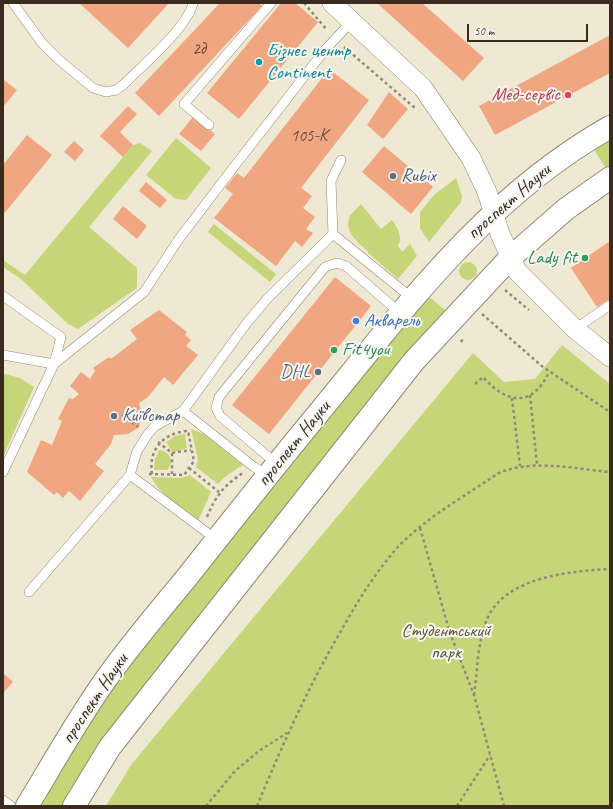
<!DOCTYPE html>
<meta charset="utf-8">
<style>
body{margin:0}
#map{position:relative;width:613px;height:809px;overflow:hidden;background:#efe8d2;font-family:Caveat,sans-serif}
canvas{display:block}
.frame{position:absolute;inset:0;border:4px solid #3b2a1e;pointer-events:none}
.scale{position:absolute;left:467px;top:24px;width:121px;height:18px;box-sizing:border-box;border:2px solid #3b2a1e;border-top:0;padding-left:5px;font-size:12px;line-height:14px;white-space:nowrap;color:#3b2a1e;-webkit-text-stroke:3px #f6f6f2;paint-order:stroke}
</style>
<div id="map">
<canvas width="613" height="809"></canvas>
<div class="frame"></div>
<div class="scale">50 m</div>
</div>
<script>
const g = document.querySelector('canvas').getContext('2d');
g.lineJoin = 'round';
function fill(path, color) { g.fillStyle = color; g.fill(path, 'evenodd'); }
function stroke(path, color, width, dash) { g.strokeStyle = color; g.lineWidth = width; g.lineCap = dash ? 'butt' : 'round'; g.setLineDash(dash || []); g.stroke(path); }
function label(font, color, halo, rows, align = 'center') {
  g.font = font + ' Caveat,sans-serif'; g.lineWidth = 4; g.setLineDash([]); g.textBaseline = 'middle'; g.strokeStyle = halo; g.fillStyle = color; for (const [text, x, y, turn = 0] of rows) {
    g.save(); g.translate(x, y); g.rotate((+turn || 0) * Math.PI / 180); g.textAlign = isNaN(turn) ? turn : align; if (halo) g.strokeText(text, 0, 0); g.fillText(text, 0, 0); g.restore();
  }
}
const green = new Path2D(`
 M176,138L211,168L186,200L176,199L146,175Z
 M610,138V168L607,170L593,148Z
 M140,143L152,151L89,227L137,268V288L78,329L68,324L21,279L3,267V260L25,275L133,145Z
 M456,178L462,196L461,202L429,242L420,228V212L434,195Z
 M361,204L381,229L392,220C398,228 403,238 398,246L402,252L410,244L417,256L398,279L368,253V251C358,243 343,231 350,216C352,212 358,208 361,204Z
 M214,224L276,274L270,282L208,232Z
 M459 271a9 9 0 1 1 18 0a9 9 0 1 1-18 0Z
 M428,296L449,313L65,806H38L105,696L133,658Z
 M562,345L610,384V806H106L131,765L473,353L504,382L535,379Z
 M5,374L20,378L34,387L3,457V375Z
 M191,429L204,434L243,465L226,476L218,484L196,467L198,459Z
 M185,434L187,448L175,452L171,450L166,442L175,436Z
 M159,450C170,451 175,462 167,470H154L155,459Z
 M190,475L211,492L198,521C180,508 161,496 151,477L182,478Z`);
const building = new Path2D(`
 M79,3H169L128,48Z
 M220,3H259L262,6L159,116L135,93Z
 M281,3H295L318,22L239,119L207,93Z
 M377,3H422L484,58L463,81Z
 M610,35V73L495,135L479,106Z
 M329,69L369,100L301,188L312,196L303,208L315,217L306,229L313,233L302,247L295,241L276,266L214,218L233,194L225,188L237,173L244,178Z
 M4,80L17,90L3,107V81Z
 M389,92L408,109L383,139L367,125Z
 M128,106L137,114L120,132L133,145L123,157L100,136Z
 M193,117L215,134L201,151L179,134Z
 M27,135L52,155L3,215V165Z
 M74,141L84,150L75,161L64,152Z
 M384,146L433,187L411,214L362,172Z
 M146,182L167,200L160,208L139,191Z
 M123,206L147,226L137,239L113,219Z
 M610,241V299L597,307L571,268Z
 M335,277L371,306L269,434L232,405Z
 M159,310L187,332L185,335L191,340L186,346L198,355L173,385L164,377L148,397L139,403L142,415L139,427L128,434L114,435L111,444L95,464L104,471L80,501L69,491L63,498L57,492L54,495L27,472L41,440L52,445L62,421L58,419L69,398L73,399L79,394L70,386L81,372L90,379L95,371L93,368L109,357L111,359L137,339L130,330Z
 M3,673L13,682L3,693Z`);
const path = new Path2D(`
 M304,3L327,30
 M344,47L415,108
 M505,290L529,310
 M482,314L543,367L610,412
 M461,342L464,337
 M475,384L483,377C507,404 532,408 549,372
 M530,395L537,465
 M512,398L520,466
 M122,415L138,427
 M158,442L172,453V474
 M172,453L191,450
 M189,468L219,492
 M149,474L184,475L194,461L188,431
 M152,474C148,449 164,433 187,431
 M207,517C215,497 224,485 243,473
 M420,528L450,633L474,695L504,806
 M474,695C478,670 477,640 488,617C507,577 570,571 610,569
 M206,806L235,771L259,751L287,733
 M257,806C282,746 308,687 341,631C357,602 375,573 397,548C424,519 465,496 497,474C531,458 574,469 610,472
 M457,806L490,755`);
const service = new Path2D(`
 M13,3L42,43L58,59L93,88L106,92L116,90L123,85C141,67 188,27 193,3
 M209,125L184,104L271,3
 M333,234L413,299
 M3,296L61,337L54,364L3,355
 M575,329L610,305
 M183,411L254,467L268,475
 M277,464L220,416L216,408L219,397L325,267L337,263L346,266L400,313
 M3,472L54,364L144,292L179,239L223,181L324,51L352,21
 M130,475L217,540
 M29,592L130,475L137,451L148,434L155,426L183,411L246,324L267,299L333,234L331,181L341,160
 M3,800L11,806`);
const minor = new Path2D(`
 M332,3L423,88L471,158L487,192L500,234L517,271L575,329L610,357`);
const primary = new Path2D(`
 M27,806C53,763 77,720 106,679C131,644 160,610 188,576C229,524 270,472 312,421C403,311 484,198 610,127
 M74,806L110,747L414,361L510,258L566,209L610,178`);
const markers = [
 [259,62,4,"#0f9aa8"],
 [568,95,4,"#e0444e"],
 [393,176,4,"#5c6f8a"],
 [585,258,4,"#2e9e5b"],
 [356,321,4,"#3f7fe0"],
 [334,350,4,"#2e9e5b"],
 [318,372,4,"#5c6f8a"],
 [114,416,4,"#5c6f8a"]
];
const numberNames = [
 ["2д",199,50],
 ["105-К",309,137]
];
const cultureNames = [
 ["Бізнес центр",267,51],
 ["Continent",267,73]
];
const healthNames = [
 ["Мед-сервіс",560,95]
];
const serviceNames = [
 ["Rubix",401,176],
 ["DHL",310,372,"right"],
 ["Київстар",122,416]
];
const streetNames = [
 ["проспект Науки",509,202,-41],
 ["проспект Науки",294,444,-51],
 ["проспект Науки",95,699,-56]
];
const leisureNames = [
 ["Lady fit",577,258],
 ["Fit4you",342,350,"left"]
];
const shopNames = [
 ["Акварель",364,321]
];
const parkNames = [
 ["Студентський",446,631],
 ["парк",446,653]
];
fill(green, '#c5d577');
fill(building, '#efa681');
stroke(service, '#958978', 10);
stroke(minor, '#958978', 20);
stroke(primary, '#958978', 24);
stroke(path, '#958978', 2.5, [3, 3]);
stroke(service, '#fff', 9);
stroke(minor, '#fff', 19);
stroke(primary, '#fff', 22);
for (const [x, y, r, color] of markers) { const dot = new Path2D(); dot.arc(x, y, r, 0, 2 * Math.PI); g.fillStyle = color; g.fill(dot); stroke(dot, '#f6f6f2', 1.5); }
label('17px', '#684937', null, numberNames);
label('19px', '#0d838f', '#f6f6f2', cultureNames, 'left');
label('19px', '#be3a42', '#f6f6f2', healthNames, 'right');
label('19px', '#4e5e75', '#f6f6f2', serviceNames, 'left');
label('19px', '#3b2a1e', '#f6f6f2', streetNames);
label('19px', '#27864d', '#f6f6f2', leisureNames, 'right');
label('19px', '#366cbe', '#f6f6f2', shopNames, 'left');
label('19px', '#5e5534', '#f6f6f2', parkNames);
</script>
